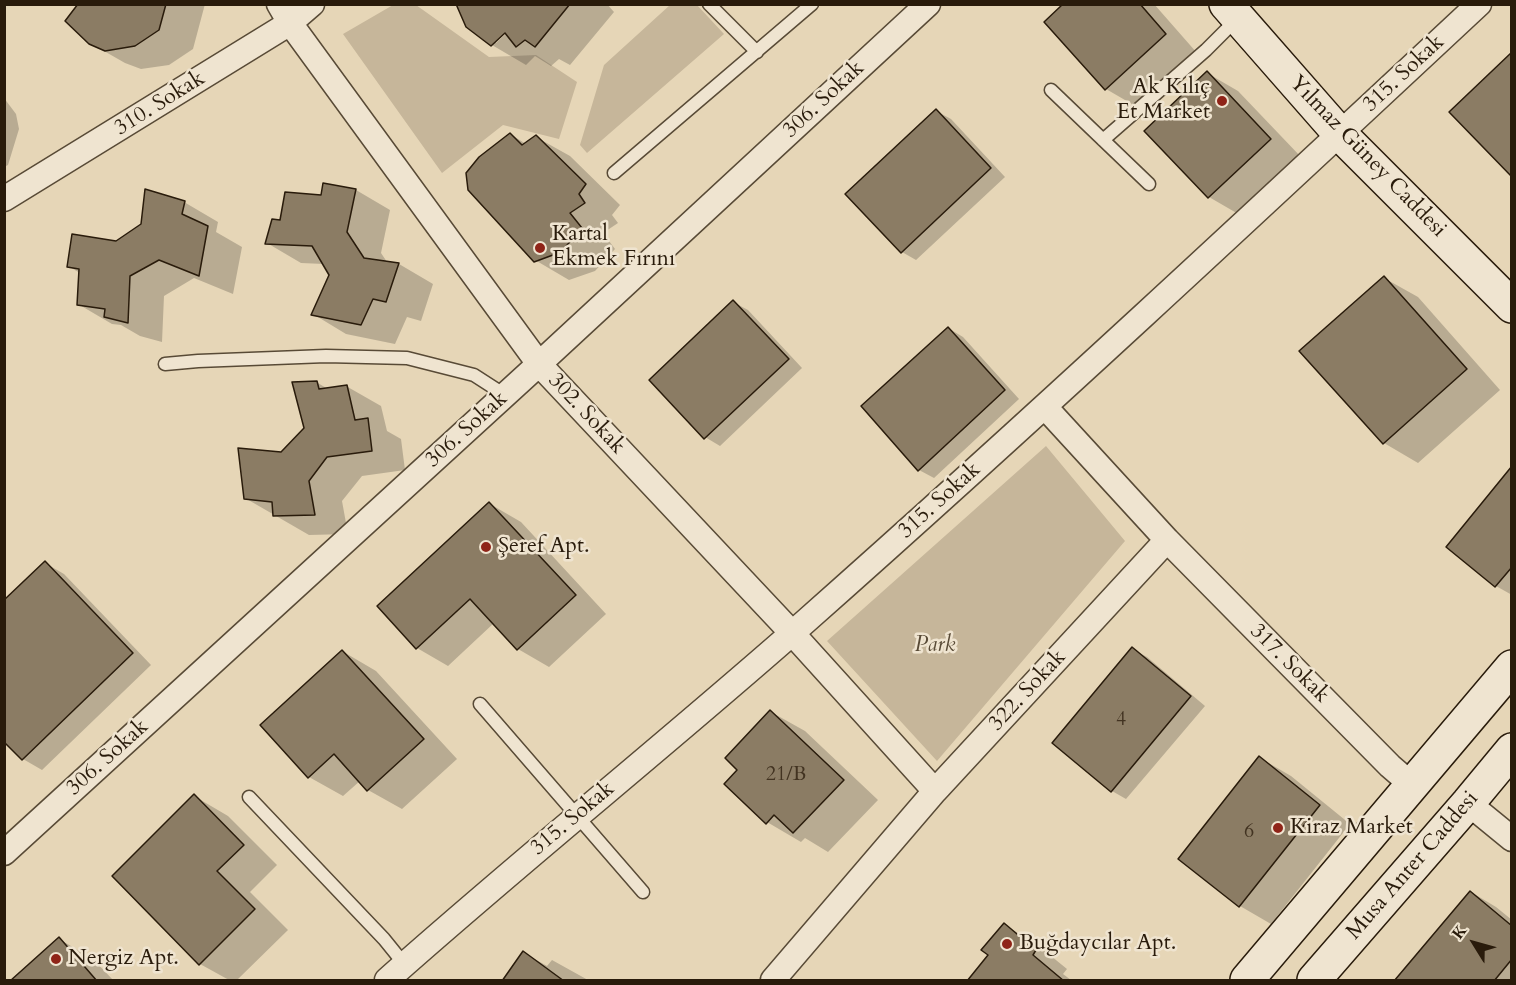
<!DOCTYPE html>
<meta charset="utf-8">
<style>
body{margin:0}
#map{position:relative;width:1516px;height:985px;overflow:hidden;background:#e6d6b7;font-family:Cardo,serif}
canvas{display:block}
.frame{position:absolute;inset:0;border:6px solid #291b0b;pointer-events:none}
.north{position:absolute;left:1444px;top:913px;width:60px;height:60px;-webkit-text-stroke:4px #efe4d0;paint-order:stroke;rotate:307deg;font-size:16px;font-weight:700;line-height:24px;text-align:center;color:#291b0b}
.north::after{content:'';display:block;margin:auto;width:21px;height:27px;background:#291b0b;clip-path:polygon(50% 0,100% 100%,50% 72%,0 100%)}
</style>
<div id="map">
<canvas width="1516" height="985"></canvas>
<div class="frame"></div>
<div class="north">K</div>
</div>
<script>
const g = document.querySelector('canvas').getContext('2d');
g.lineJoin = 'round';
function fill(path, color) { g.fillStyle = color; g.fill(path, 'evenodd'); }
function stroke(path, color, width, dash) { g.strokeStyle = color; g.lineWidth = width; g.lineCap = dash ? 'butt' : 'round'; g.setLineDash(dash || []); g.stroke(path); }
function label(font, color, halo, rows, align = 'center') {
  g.font = font + ' Cardo,serif'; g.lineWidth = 5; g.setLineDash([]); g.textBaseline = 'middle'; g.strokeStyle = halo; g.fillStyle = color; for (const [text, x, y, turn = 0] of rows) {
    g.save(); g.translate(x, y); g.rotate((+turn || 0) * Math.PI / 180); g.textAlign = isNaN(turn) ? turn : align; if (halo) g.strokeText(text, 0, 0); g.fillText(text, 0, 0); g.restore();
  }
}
const green = new Path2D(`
 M393,5H416L489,57L536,55L577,82L559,139L503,125L442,173L343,34Z
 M670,5H697L724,34L587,153L580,145L604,65Z
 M1046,446L1125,541L937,761L827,641Z`);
const shadow = new Path2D(`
 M79,4H205L193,49L169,65L141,69L125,63L90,43Z
 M457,4H607L614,12L570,65L559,59L551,66L535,56L526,65L492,45ZM509,27L511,29L496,43V39Z
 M1066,4H1154L1197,53L1137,107L1106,89Z
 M1207,73L1238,91L1301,157L1240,215L1209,197Z
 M4,98L16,114L19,129L8,165L4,167Z
 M936,111L951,119L1005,177L916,260L902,252Z
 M510,134L526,144L536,137L570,156L620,205L612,215L618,223L603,233L615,249L595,271L569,280L535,260Z
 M325,184L356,190L390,210L381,253L387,262L399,264L433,284L421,321L407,317L395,344L346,334L313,314L330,275L324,264L301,263L267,243L281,222L323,197Z
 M184,202L218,222L216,232L242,247L233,294L194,278L164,296L162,342L140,336L121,325L112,324L78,304L80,273L68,266L117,243Z
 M1384,278L1418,297L1500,390L1418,463L1384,443Z
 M733,302L748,310L802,368L720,446L705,437Z
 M948,328L963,337L1019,399L934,478L919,470Z
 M316,382L328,389L346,386L381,406L387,431L401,439L405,470L362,476L342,501L348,534L309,535L245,498L306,428Z
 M1512,468V595L1496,586L1448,547Z
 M490,504L521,522L606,614L549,667L518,649L494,623L448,666L417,648Z
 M45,563L64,574L151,665L42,770L23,759L4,739Z
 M1132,649L1147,657L1205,706L1126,799L1112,791Z
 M342,651L376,671L457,759L402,809L368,790L360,781L343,796L309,777L262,725Z
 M771,712L805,731L878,800L828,852L805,838L801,842L767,822L739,770Z
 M1260,758L1291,776L1350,824L1271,924L1240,906Z
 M194,796L228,816L277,865L250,892L288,930L237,980H229L200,964Z
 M1471,892L1496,907L1512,920V980H1400Z
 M1004,925L1035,943L1067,969L1063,974L1071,980H969L990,955Z
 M59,939L93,959L113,980H13Z
 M524,953L547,966L552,960L588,980H503Z`);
const building = new Path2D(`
 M78,4H166L159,30L135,46L105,51L89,44L65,21Z
 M456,4H570L535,47L525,40L516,47L505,33L491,46L466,27Z
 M1063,4H1140L1166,34L1105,90L1044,22Z
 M1512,52V177L1449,112Z
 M1207,71L1271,139L1208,198L1144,131Z
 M936,109L991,168L901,253L845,194Z
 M510,133L522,145L536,135L586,184L579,194L585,203L570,213L582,228L561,252L534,262L468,190L466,173L479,157Z
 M323,183L356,189L347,232L364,258L399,263L386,302L373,299L361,325L311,315L329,275L312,246L265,244L272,219L280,220L285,192L321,195Z
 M145,189L185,201L182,214L208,226L199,276L159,260L130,276L128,323L104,317L105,309L77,305L79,269L67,267L72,234L116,241L141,224Z
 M1384,276L1467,369L1383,444L1299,351Z
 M733,300L789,359L704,439L649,380Z
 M948,327L1005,390L918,471L861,406Z
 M317,381L319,389L347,385L355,420L368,418L372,451L327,457L309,481L315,515L273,516L272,502L244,499L238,448L281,452L304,428L292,382Z
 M1512,466V567L1495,587L1446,547Z
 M489,502L576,595L517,650L470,599L416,649L377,606Z
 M45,561L133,653L22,760L4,742V600Z
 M1132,647L1191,696L1111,792L1052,743Z
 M342,650L424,739L367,791L334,754L308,778L260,725Z
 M770,710L844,780L793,833L774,815L766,824L724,784L737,770L725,758Z
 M1259,756L1320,805L1239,907L1178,859Z
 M194,794L244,845L217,871L255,909L199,965L112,876Z
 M1470,891L1512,926V959L1494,981H1394Z
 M1004,923L1036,950L1033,955L1064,981H967L988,955L981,950Z
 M59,937L97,981H10Z
 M523,951L564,981H502Z`);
const lane = new Path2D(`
 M709,4L757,52
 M1051,90L1149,184
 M1103,140L1206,50L1238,18
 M614,173L812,4
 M165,364L198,361L326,356L407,358L474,375L505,395
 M480,704L643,892
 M249,797L384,939L405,965`);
const street = new Path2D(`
 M279,4L290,23L539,364L792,633L935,791
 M4,199L290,23L312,4
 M1167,540L1390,766L1412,785
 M1468,803L1512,839
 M4,853L539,364L928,4
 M387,980C524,858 668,743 806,621C1034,419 1256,212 1479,4
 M773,980L935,791L1167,540L1045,407`);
const secondary = new Path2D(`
 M1226,4L1340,134L1512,306
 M1247,980L1512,667
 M1314,980L1468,803L1512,750`);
const markers = [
 [1222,101,6,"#8f2418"],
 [540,248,6,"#8f2418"],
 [486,547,6,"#8f2418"],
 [1278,828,6,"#8f2418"],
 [1007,944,6,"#8f2418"],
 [56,959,6,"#8f2418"]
];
const numberNames = [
 ["4",1121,720],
 ["21/B",786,775],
 ["6",1249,832]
];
const streetNames = [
 ["315. Sokak",1404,74,-43],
 ["306. Sokak",824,100,-43],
 ["310. Sokak",160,104,-32],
 ["Yılmaz Güney Caddesi",1367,157,46],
 ["302. Sokak",586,414,47],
 ["306. Sokak",467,430,-42],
 ["315. Sokak",940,501,-42],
 ["317. Sokak",1289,664,45],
 ["322. Sokak",1028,691,-47],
 ["306. Sokak",108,758,-42],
 ["315. Sokak",573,819,-40],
 ["Musa Anter Caddesi",1413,866,-49]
];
const poiNames = [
 ["Ak Kılıç",1210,88,"right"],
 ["Et Market",1210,113,"right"],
 ["Kartal",552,235],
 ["Ekmek Fırını",552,260],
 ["Şeref Apt.",498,547],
 ["Kiraz Market",1290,828],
 ["Buğdaycılar Apt.",1019,944],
 ["Nergiz Apt.",68,959]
];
const parkNames = [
 ["Park",935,646]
];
fill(green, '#c6b69a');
fill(shadow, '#0003');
fill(building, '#8b7c64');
stroke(building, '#291b0b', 1.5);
stroke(lane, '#584a36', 15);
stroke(street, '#584a36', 27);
stroke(secondary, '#291b0b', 36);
stroke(lane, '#efe4d0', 12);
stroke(street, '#efe4d0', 24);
stroke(secondary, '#efe4d0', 33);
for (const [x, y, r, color] of markers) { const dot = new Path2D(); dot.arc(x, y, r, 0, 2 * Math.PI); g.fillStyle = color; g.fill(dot); stroke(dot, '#efe4d0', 2); }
label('20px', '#423321', null, numberNames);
label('22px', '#291b0b', '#efe4d0', streetNames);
label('22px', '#291b0b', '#efe4d0', poiNames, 'left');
label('italic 22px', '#584a36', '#efe4d0', parkNames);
</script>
